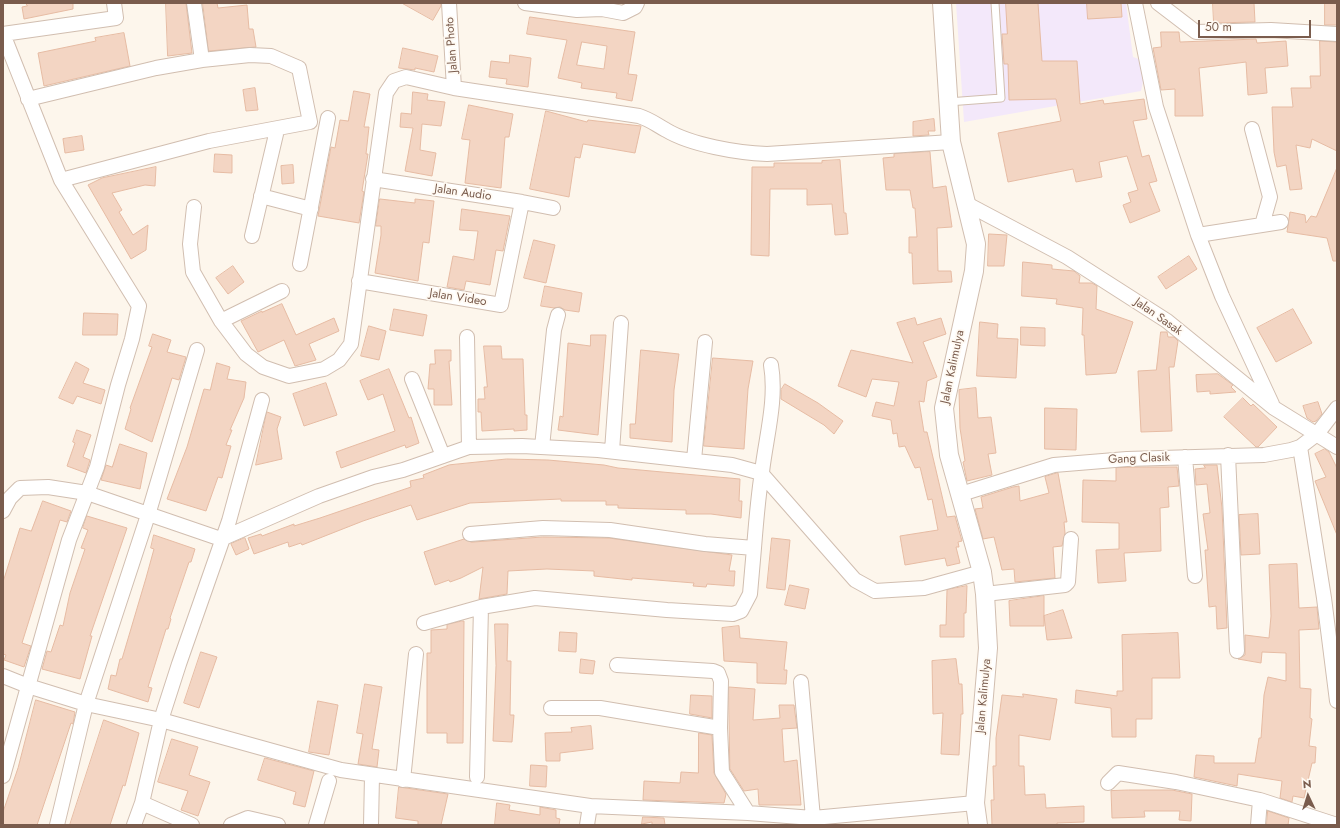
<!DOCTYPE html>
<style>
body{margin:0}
#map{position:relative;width:1340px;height:828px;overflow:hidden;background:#fdf6ec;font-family:Jost,sans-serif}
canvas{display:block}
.frame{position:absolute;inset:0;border:4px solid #7a5c4d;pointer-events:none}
.north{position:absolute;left:1288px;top:776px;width:40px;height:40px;-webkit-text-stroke:3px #fffaf3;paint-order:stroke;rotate:356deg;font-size:11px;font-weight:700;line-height:16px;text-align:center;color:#7a5c4d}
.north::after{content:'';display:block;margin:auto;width:14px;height:18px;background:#7a5c4d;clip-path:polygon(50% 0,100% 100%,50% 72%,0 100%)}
.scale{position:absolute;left:1198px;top:20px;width:113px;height:18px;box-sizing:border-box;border:2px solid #7a5c4d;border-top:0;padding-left:5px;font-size:12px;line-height:14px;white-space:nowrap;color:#7a5c4d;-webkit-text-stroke:3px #fffaf3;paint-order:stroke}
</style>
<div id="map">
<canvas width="1340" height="828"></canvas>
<div class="frame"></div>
<div class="north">N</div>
<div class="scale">50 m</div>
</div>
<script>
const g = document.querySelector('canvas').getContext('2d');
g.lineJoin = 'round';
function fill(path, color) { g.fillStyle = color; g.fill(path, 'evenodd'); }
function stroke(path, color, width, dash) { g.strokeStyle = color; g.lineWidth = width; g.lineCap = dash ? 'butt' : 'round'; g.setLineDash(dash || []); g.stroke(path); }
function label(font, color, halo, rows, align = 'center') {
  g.font = font + ' Jost,sans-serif'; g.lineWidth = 3.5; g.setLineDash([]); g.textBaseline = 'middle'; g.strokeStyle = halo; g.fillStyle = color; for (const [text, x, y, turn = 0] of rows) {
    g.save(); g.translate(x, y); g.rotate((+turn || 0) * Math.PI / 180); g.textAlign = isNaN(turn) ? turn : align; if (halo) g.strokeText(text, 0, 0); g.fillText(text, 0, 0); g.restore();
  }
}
const education = new Path2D(`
 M956,3H1126L1133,57L1142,60L1144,77L1141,91L964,122Z`);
const building = new Path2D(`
 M26,3H73V9L24,19L22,7L27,6Z
 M166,3H186L192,53L168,56Z
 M203,3H217L218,8L247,5L249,29H253L256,47L209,51Z
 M402,3H441V6L433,20Z
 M1006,3H1038L1042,61H1077L1080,104L1103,100L1104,104L1144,99L1147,119L1133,121L1142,157L1149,155L1157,181L1149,183L1160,211L1130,223L1123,205L1131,202L1128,193L1138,190L1127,156L1099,162L1102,177L1076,182L1073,169L1008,182L998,133L1061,121L1056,99L1009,100L1008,64H1004L1002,34H1007Z
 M1087,3H1121L1122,17L1088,19Z
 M1213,3H1254L1255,22L1214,23Z
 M1325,3H1337V25H1325Z
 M530,17L635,32L628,74L637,75L632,101L616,98L617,93L581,88L582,83L558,78L567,40L527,34ZM582,42L607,46L604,69L577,65Z
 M1161,32H1179L1180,42L1256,39L1257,43L1286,41L1288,66L1265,68L1267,93L1248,95L1246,62L1199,68L1203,116H1175V89L1161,90L1153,48L1161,47Z
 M124,33L130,66L44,86L38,53L96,41L95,38Z
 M1320,41L1337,42V151L1312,139L1310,148L1296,145L1302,189L1290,190L1286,165L1277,167L1274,152L1272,107H1293L1291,88H1311L1310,76H1320Z
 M403,48L438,56L434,72L415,68V70L399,68Z
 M510,55L531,58L528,87L506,84L507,79L489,77L491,61L509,63Z
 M255,88L258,110L246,111L243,90Z
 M354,91L370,94L364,127H369L366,154H368L362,191L364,192L359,223L318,216L331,147L335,148L340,120L348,121Z
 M413,92L428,94L427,100L445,102L441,126L422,124L420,150L436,153L432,176L405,171L413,128L400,127L401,113L411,114Z
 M469,105L513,114L509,137H505L501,188L465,183L470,140L462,139Z
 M546,111L587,122L588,120L641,126L635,153L583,144L580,158L575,157L569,197L530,189Z
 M934,119L935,131H928L929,135L913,136V122Z
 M82,136L84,150L65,153L63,139Z
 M930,152L933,188L946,186L952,227L937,228L938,271H951L952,282L913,284L912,253H909V237H917L915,208H913L910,190H886L883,158L894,157V154Z
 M215,154L232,155V173L214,172Z
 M840,160L844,213H846L848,234L835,235L832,204L807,205V189H770L769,256L751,255L752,167H774V163H822V161Z
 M293,165L294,183L282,184L281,166Z
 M156,167L155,186L145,185L112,193L122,210L119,212L133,235L148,225L146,250L131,259L88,185L102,178Z
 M1337,168V261H1333L1327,238L1287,232L1290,212L1305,215L1306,223L1311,216L1316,217Z
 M380,199L415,203V199L434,201L429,243L423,242L418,281L375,273L381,235V226H376Z
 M462,209L510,216L503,251L496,250L490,285L466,281L464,290L447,287L453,256L474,260L478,231L460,230Z
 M989,234L1007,235L1004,266H988Z
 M534,240L555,245L546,283L524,278Z
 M1189,256L1197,269L1166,289L1158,277Z
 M1023,262L1052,265V269L1074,271L1080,276L1079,283H1092L1097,286L1096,309L1133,322L1116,373L1086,375L1084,335H1082L1083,308L1056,304L1057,299L1022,296Z
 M233,266L244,282L228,294L216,278Z
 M545,286L582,293L579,312L565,310L560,307L554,308L541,306Z
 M282,304L296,335L334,318L339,331L309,344L316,360L295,366L284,340L258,352L241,321L262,311V312Z
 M394,309L427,315L423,336L390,330Z
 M1293,309L1312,343L1276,362L1257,328Z
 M84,313L118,314L117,335H83Z
 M915,318L917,325L941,318L946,334L923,342L937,377L927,381L924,402L919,401L924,432H927L947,517L955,516L962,541L958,542L959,547H956L960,563L947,566L945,558L905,565L900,536L938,530L932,499L928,500L920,467L915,468L905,446L899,447L897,433L893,434L891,420L872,416L876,402L894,406L899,382L872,379L866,397L838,386L851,350L913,363L897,323Z
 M980,322L998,324L997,338L1018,339L1016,378L977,376Z
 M369,326L386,331L379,360L361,356Z
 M1021,327L1045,328V346L1021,345Z
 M1161,332H1167L1168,337H1174L1178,341L1174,367H1169L1172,431L1141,432L1138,371L1156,370Z
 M153,334L171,340L167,352L186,357L179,380L172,378L152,442L125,429L131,409L130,408L152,347L149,346Z
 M591,335H606L598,435L558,430L560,416L563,417L568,343L590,346Z
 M484,346H501L502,359H523L525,415H527V430L514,431V429L482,431L481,412H478V399H485L484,387H487Z
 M435,350H451V361H449L452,405H434V389H428L430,364H435Z
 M641,350L679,354L674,390L672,442L630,438V424H635Z
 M713,358L753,361L748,389L744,449L704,446Z
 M76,362L89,369L83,383L105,390L101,404L77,396L73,404L59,398Z
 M217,363L230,367L227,379L246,382L244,398L230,430H232L226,445L231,446L222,478L218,477L206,511L167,499L187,447L204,389L210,390Z
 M389,369L409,418L411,417L419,443L406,448L405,445L341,468L336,452L395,431L383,394L368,400L360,381Z
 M1218,374L1233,385L1231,387L1236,392L1210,394V391L1197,392L1196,375Z
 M326,383L337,415L304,426L293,394Z
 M785,384L818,403L843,421L834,434L824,425L781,399V390Z
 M976,388L978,418L991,417L996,453L988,454L992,475L967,481L963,462L965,461L960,428L959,390Z
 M1243,398L1251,406L1253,404L1277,427L1258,447H1256L1224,417Z
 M1318,402L1322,414L1316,421L1313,422L1307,418L1303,406Z
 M1045,408L1077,409L1076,450L1045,449Z
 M267,412L281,417L277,429L282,459L256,465Z
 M77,430L91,435L83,457L90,460L86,473L67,466L75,443L73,442Z
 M120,444L147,453L140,489L101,480L106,465L112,467Z
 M1325,449L1329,452L1337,468V535L1315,481L1326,477L1315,454Z
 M507,459L548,460L604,465L618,468L740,479L739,501H742L741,518L711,514H686V510L618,508V505H606V501H561V499L470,503L417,520L411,505L363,521L302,545L301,543L289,547L288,542L254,554L248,538L261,534L262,536L294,524V526L320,518L411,487L410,481L424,478L423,475L449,465Z
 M1204,465H1217L1222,508L1227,628L1217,629L1216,606L1209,607L1205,550H1208L1203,514L1210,513L1207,484L1196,485L1195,469L1205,468Z
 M1147,467H1177L1179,486L1168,487L1169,507L1160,508L1161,551L1124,553L1126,581L1098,583L1096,550L1119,549V523L1082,522L1083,480L1116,481V468Z
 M1058,473L1067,522H1064L1065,533L1062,546L1053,547L1055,578L1015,582L1014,569L1002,570L994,537L983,539L975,509L983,508L981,497L1013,487L1019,486L1020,501L1049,493L1045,477Z
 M43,501L71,511L67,522L60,520L31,614L22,643L31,646L24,667L4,660L6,655L3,654V582L20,528L31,531Z
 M1258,514L1260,554L1241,555L1239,515Z
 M87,516L127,528L90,636H92L80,679L42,669L47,651L51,652L60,625L63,626L70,593L85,549L81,548L88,530L83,528Z
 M154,535L195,549L191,562H189L170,618L171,619L168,629H166L148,687L152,688L148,702L108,689L111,675L116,676L120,659H122L146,578L154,549L151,548Z
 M543,537L609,538L732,555L729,571H735L734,586L707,584L706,587L693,586L694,583L632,578V580L594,576V571L547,569L508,571L507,594L479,599L483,567L461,578L450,582L449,580L435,585L424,552L464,539L471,542Z
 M245,538L249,549L236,555L231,544Z
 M772,538L790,540L785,590L767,588Z
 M1297,564L1299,608L1317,607L1319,629L1299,630L1300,688L1311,689L1310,718L1312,719L1309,746L1316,747L1315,763H1312L1304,798L1293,796L1292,802L1280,798L1282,781L1238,774L1237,786L1194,777L1196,755L1214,756V763H1255L1259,738H1261L1264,695L1268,677L1286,681V653L1262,652L1261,663L1238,659L1245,655V635L1269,638L1271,616L1269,565Z
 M790,585L809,589L805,609L785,605Z
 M967,586L966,613H964V637H940V625H946L947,590Z
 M1044,596V626H1010L1009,601Z
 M1063,610L1072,638L1047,640L1044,616Z
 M462,621H464L463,743H447V733H427V653H431V630L447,629V625Z
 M495,624H508L507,661H511L510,715H514L512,742L493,741L496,666Z
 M739,626L740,638L787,642L784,670H787L786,684L757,683V663L724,661L722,628Z
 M560,632L577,633L576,652L559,651Z
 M1178,633L1180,678H1152V719H1136V737H1112L1111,708L1075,703L1076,690L1117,696V691H1123L1122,635Z
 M201,652L217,657L199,708L184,703Z
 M581,659L595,661L593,674L580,673Z
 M956,659L959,684H962L963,714H961L959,755L941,754L943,713L933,714L932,661Z
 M365,684L382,687L372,749L379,750L377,767L358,764L363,734L357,733Z
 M729,687L755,689L753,720L780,718L779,705H794L797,728L782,729L784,762L797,760L801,805H759L758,789L744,791L730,769Z
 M1023,694L1057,699L1050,740L1019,735V766H1024L1025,795L1045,794L1046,808L1084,806V822L1057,823V825H992L991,800H994L993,766H996V738L1002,695L1023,697Z
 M691,695L712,696V718L690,714Z
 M36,700L75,712L73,724L71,723L37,825H3V812L18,768Z
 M318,701L338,705L329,755L309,752Z
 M104,720L139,733L125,786L123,785L110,825H70Z
 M591,726L593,749L560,753V761H546L545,733L572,732L571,728Z
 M699,733L712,735L714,773L726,794L724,803L643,800L644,781L680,783L681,772L698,773Z
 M172,739L198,747L189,775L210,782L198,816L181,810L188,791L158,782Z
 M265,758L314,771L305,807L293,804L296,792L258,780Z
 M531,765L547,766L546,787L530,786Z
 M399,787L448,794L441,825H418V821L396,818Z
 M1129,790H1172L1192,794L1191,821L1179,820L1180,811H1144L1145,817L1112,818L1111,791Z
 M497,803L510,805L509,810L540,815V807L556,810V818L560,819L559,825H495Z
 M1268,811L1289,818L1288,825H1267Z
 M643,817L664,818L665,825H652V822L642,824Z`);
const service = new Path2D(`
 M948,102L1001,98L995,3`);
const minor = new Path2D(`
 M194,3L202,60
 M449,3L454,88
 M525,3L577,10L602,9
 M1135,3L1156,107L1198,235L1222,296L1272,404
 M1158,3L1196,32L1271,30L1337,34
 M593,4L602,9L623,13L635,7L637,3
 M3,34L61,180L139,306L132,339L118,385L97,467L69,540L3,776
 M3,34L116,18L114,3
 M28,99L156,68L202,60L250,55L271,56L299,68L310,122L209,141L61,180
 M1252,129L1270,197L1262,225
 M373,179L522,202L553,208
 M261,196L311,209
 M967,204L1067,257L1167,321L1274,408L1337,447
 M194,207L190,244L193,272L221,321L246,354L263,367L289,376L324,369L339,360L351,344L386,93L394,81L406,77L454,88L639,116C651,120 655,124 666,130C691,145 738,153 767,154L951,142
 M1198,235L1281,222
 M252,236L277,130
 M300,264L328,118
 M359,281L501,305L522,202
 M221,321L282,291
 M467,337L469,447
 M412,379L443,456
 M542,447L554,330L558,315
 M1300,447L1324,598L1337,701
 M612,451L621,323
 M1228,455L1237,651
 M1185,457L1195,576
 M694,460L705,342
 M961,494L1054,465L1127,459L1264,455L1291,450L1300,447L1317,434L1337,408
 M3,511L10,498L20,488L48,487L87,493L221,539L319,496L373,477L403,470L469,447L522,446L598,450L732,465L761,473L855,580L875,591L924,588L982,572
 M470,534L543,528L610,530L705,544L754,548C756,523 758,497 762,472C766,437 777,400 771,365
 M985,594L1065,585L1068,582L1071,539
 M424,623L481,607L535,598L667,610L733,614L741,611L750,594L754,548
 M617,665L713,671L718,673L721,681L720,728
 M3,676L28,686L86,704L148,515L197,350
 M801,682L813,818
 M551,708H600L720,728L722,772L748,813
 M477,777L481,607
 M403,780L416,654
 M1108,783L1118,773L1176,782L1260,800
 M142,803L192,825
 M57,825L86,704L161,720L341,770L590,806L748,813L813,818L975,803
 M134,825L142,803L161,720L179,664L229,521L262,400
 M231,825L248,818L278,825
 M316,825L329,781
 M371,825L372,776
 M587,825L590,806
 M1258,825L1260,800L1337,825`);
const tertiary = new Path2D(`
 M942,3L951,142L976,244L974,271L944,408L949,455L982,572L985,594L988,648L975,803L978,825`);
const streetNames = [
 ["Jalan Photo",452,45,-94],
 ["Jalan Audio",463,193,8],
 ["Jalan Video",458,298,9],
 ["Jalan Sasak",1158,317,35],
 ["Jalan Kalimulya",953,367,-78],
 ["Gang Clasik",1139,459,-2],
 ["Jalan Kalimulya",984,696,-85]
];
fill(education, '#f3e8fa');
fill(building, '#f3d5c3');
stroke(building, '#e6bba3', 1);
stroke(service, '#d1beb0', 9);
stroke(minor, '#d1beb0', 16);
stroke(tertiary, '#d1beb0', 20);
stroke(service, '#fff', 7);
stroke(minor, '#fff', 14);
stroke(tertiary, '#fff', 18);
label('12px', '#7a5c4d', '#fffaf3', streetNames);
</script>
